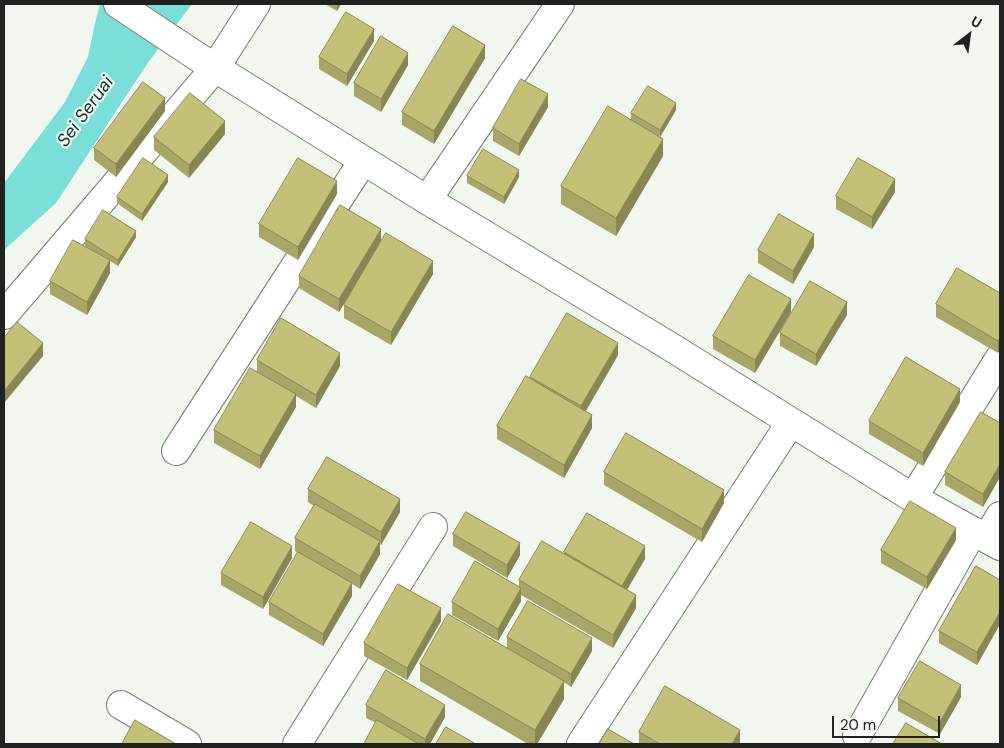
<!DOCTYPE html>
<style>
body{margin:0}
#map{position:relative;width:1004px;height:748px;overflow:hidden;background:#f1f6ee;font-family:"DM Sans",sans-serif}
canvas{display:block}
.frame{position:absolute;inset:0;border:5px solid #20221f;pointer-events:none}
.north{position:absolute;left:944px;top:10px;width:50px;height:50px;-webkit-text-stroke:4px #f1f6ee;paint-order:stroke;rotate:30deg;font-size:14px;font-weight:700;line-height:20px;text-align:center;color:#20221f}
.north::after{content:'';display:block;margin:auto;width:18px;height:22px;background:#20221f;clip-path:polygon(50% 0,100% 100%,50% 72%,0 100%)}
.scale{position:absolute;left:832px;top:716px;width:108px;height:22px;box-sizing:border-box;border:2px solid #20221f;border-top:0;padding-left:6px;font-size:15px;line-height:18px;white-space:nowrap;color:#20221f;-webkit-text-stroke:4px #f1f6ee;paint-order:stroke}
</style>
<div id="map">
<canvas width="1004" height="748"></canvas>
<div class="frame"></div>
<div class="north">U</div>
<div class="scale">20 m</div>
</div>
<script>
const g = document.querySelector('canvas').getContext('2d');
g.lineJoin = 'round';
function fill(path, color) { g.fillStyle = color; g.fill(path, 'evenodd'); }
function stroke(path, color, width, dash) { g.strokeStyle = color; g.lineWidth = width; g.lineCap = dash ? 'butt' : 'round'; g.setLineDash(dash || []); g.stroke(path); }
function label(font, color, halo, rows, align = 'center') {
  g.font = font + ' "DM Sans",sans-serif'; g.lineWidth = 4.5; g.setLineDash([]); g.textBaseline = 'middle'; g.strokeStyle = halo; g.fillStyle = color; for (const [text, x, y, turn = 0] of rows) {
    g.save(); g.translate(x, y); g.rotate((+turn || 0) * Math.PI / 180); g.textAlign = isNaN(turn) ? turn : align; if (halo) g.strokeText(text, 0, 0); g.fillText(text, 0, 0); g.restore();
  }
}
const water = new Path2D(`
 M100,4H192L147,64L56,203L4,250V183L65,102L88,57L96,19Z`);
const street = new Path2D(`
 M427,200L560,4
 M4,315L215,68L256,4
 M176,451L363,161
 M913,498L999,359
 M987,538L1000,516
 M121,705L187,744
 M857,736L973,531
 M297,744L433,527`);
const secondary = new Path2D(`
 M118,4L201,59L427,200L671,347L913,498L1000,546
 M581,744L791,422`);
const wall = new Path2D(`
 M325,4H341L337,11Z
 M374,41L347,86L319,69V57Z
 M485,58L434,144L402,125V112Z
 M408,65L381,112L354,96V83Z
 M548,107L519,156L493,141V128Z
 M676,110L660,137L631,120V113Z
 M165,111L116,177L94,160V148Z
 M225,134L189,178L154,150V137Z
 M663,156L616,236L561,204V186Z
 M467,176L519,177L504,204L467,183Z
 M168,182L142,221L117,203V197Z
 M895,192L872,229L836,209V196Z
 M337,194L298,260L259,237V224Z
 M136,237L118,266L110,261V273L87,315L50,294V281L97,253L85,246V239Z
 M381,241L339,312L299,288V276Z
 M814,247L793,284L758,263V250Z
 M433,274L391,345L344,318V305Z
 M1000,293L998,353L936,317V304Z
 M791,312L755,373L713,349V336Z
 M847,315L816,366L780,346V333Z
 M618,355L586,411L592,428L564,478L497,439V426L530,379V377Z
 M257,360L340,366L316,408L296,396V407L260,469L214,443V430L257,371Z
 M960,402L923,466L869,434V421Z
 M1000,423V477L983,507L945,485V472Z
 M604,472L724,503L702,542L604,485Z
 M308,489L400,512L381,545L380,544V554L360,589L352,584V596L323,646L269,615V602L298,553L295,551V538L314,506L308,502Z
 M453,534L520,555L507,578L453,546Z
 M956,540L927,589L881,563V550Z
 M564,552L645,559L627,590L636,608L613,648L521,595V601L498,641L452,615V602L519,587V580L564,554Z
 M292,558L263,609L221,585V573Z
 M1000,580V624L977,665L939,643V631Z
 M441,621L407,680L364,656V643Z
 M507,637L592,651L571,687L564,682V699L537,744H528L420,681V664L507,648Z
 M961,697L940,734L898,711V698Z
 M366,705L445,717L430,744H364L376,723L366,718Z
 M639,732L740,742L739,744H639Z
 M1000,734V744H999V735Z`);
const shadedWall = new Path2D(`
 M337,4H341L337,11Z
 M374,29V41L347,86V74Z
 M485,45V58L434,144V131Z
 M408,53V65L381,112V99Z
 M548,94V107L519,156V144Z
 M165,98V111L116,177V164Z
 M676,103V110L660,137V130Z
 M225,121V134L189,178V165Z
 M663,139V156L616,236V218Z
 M519,170V177L504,204V197Z
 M168,175V182L142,221V214Z
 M895,179V192L872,229V217Z
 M337,181V194L298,260V247Z
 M381,229V241L339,312V299Z
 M136,231V237L118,266V260Z
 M814,234V247L793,284V271Z
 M110,260V273L87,315V302Z
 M433,261V274L391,345V332Z
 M791,299V312L755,373V360Z
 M847,302V315L816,366V354Z
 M1000,337V350L998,353V341Z
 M43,343V356L4,403V391Z
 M618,343V355L581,419V406Z
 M340,353V366L316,408V395Z
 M960,389V402L923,466V453Z
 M296,394V407L260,469V456Z
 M592,415V428L564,478V465Z
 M1000,464V477L983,507V494Z
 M724,490V503L702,542V529Z
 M400,499V512L381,545V532Z
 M956,528V540L927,589V577Z
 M380,541V554L360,589V576Z
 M520,543V555L507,578V565Z
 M292,546V558L263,609V597Z
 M645,546V559L622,598V586Z
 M352,583V596L323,646V634Z
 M521,588V601L498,641V629Z
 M636,595V608L613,648V635Z
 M441,608V621L407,680V668Z
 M1000,612V624L977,665V652Z
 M592,638V651L571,687V674Z
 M564,681V699L537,744H535V730Z
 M961,685V697L940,734V722Z
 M445,705V717L430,744H425V739Z
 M740,730V742L739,744H732Z`);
const building = new Path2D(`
 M346,12L374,29L347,74L319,57Z
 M453,26L485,45L434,131L402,112Z
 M381,36L408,53L381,99L354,83Z
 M521,79L548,94L519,144L493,128Z
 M143,82L165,98L116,164L94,148Z
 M648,86L676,103L660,130L631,113Z
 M190,93L225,121L189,165L154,137Z
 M608,106L663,139L616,218L561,186Z
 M483,149L519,170L504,197L467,176Z
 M143,158L168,175L142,214L117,197Z
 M298,158L337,181L298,247L259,224Z
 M858,158L895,179L872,217L836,196Z
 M340,205L381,229L339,299L299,276Z
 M103,210L136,231L118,260L85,239Z
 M779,214L814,234L793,271L758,250Z
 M386,233L433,261L391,332L344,305Z
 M73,240L110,260L87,302L50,281Z
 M957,268L1000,293V337L998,341L936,304Z
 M749,275L791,299L755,360L713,336Z
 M810,281L847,302L816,354L780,333Z
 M567,313L618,343L581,406L530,377Z
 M281,318L340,353L316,395L257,360Z
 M17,322L43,343L4,391V338Z
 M906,357L960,389L923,453L869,421Z
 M250,368L296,394L260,456L214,430Z
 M526,376L592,415L564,465L497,426Z
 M981,412L1000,423V464L983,494L945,472Z
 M626,433L724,490L702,529L604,472Z
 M327,457L400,499L381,532L308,489Z
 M910,501L956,528L927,577L881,550Z
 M315,504L380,541L360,576L295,538Z
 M466,512L520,543L507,565L453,534Z
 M587,513L645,546L622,586L564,552Z
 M251,522L292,546L263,597L221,573Z
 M542,541L636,595L613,635L519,580Z
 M298,552L352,583L323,634L269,602Z
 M475,561L521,588L498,629L452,602Z
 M976,566L1000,580V612L977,652L939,631Z
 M398,584L441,608L407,668L364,643Z
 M528,601L592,638L571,674L507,637Z
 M448,614L564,681L535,730L420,664Z
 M920,661L961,685L940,722L898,698Z
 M386,670L445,705L425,739L366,705Z
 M665,686L740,730L732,744H660L639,732Z
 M135,720L176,744H122Z
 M377,720L419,744H364Z
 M906,723L942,744H893Z
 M446,727L476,744H436Z
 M608,729L634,744H599Z`);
const waterNames = [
 ["Sei Seruai",86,112,-54]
];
fill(water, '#7aded9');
stroke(street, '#787d76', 30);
stroke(secondary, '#787d76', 30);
stroke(street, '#fff', 28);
stroke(secondary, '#fff', 28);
fill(wall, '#a9a566');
fill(shadedWall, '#8a8653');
fill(building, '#c5c077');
stroke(building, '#8a8653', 1);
label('italic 18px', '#043635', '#f1f6ee', waterNames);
</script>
